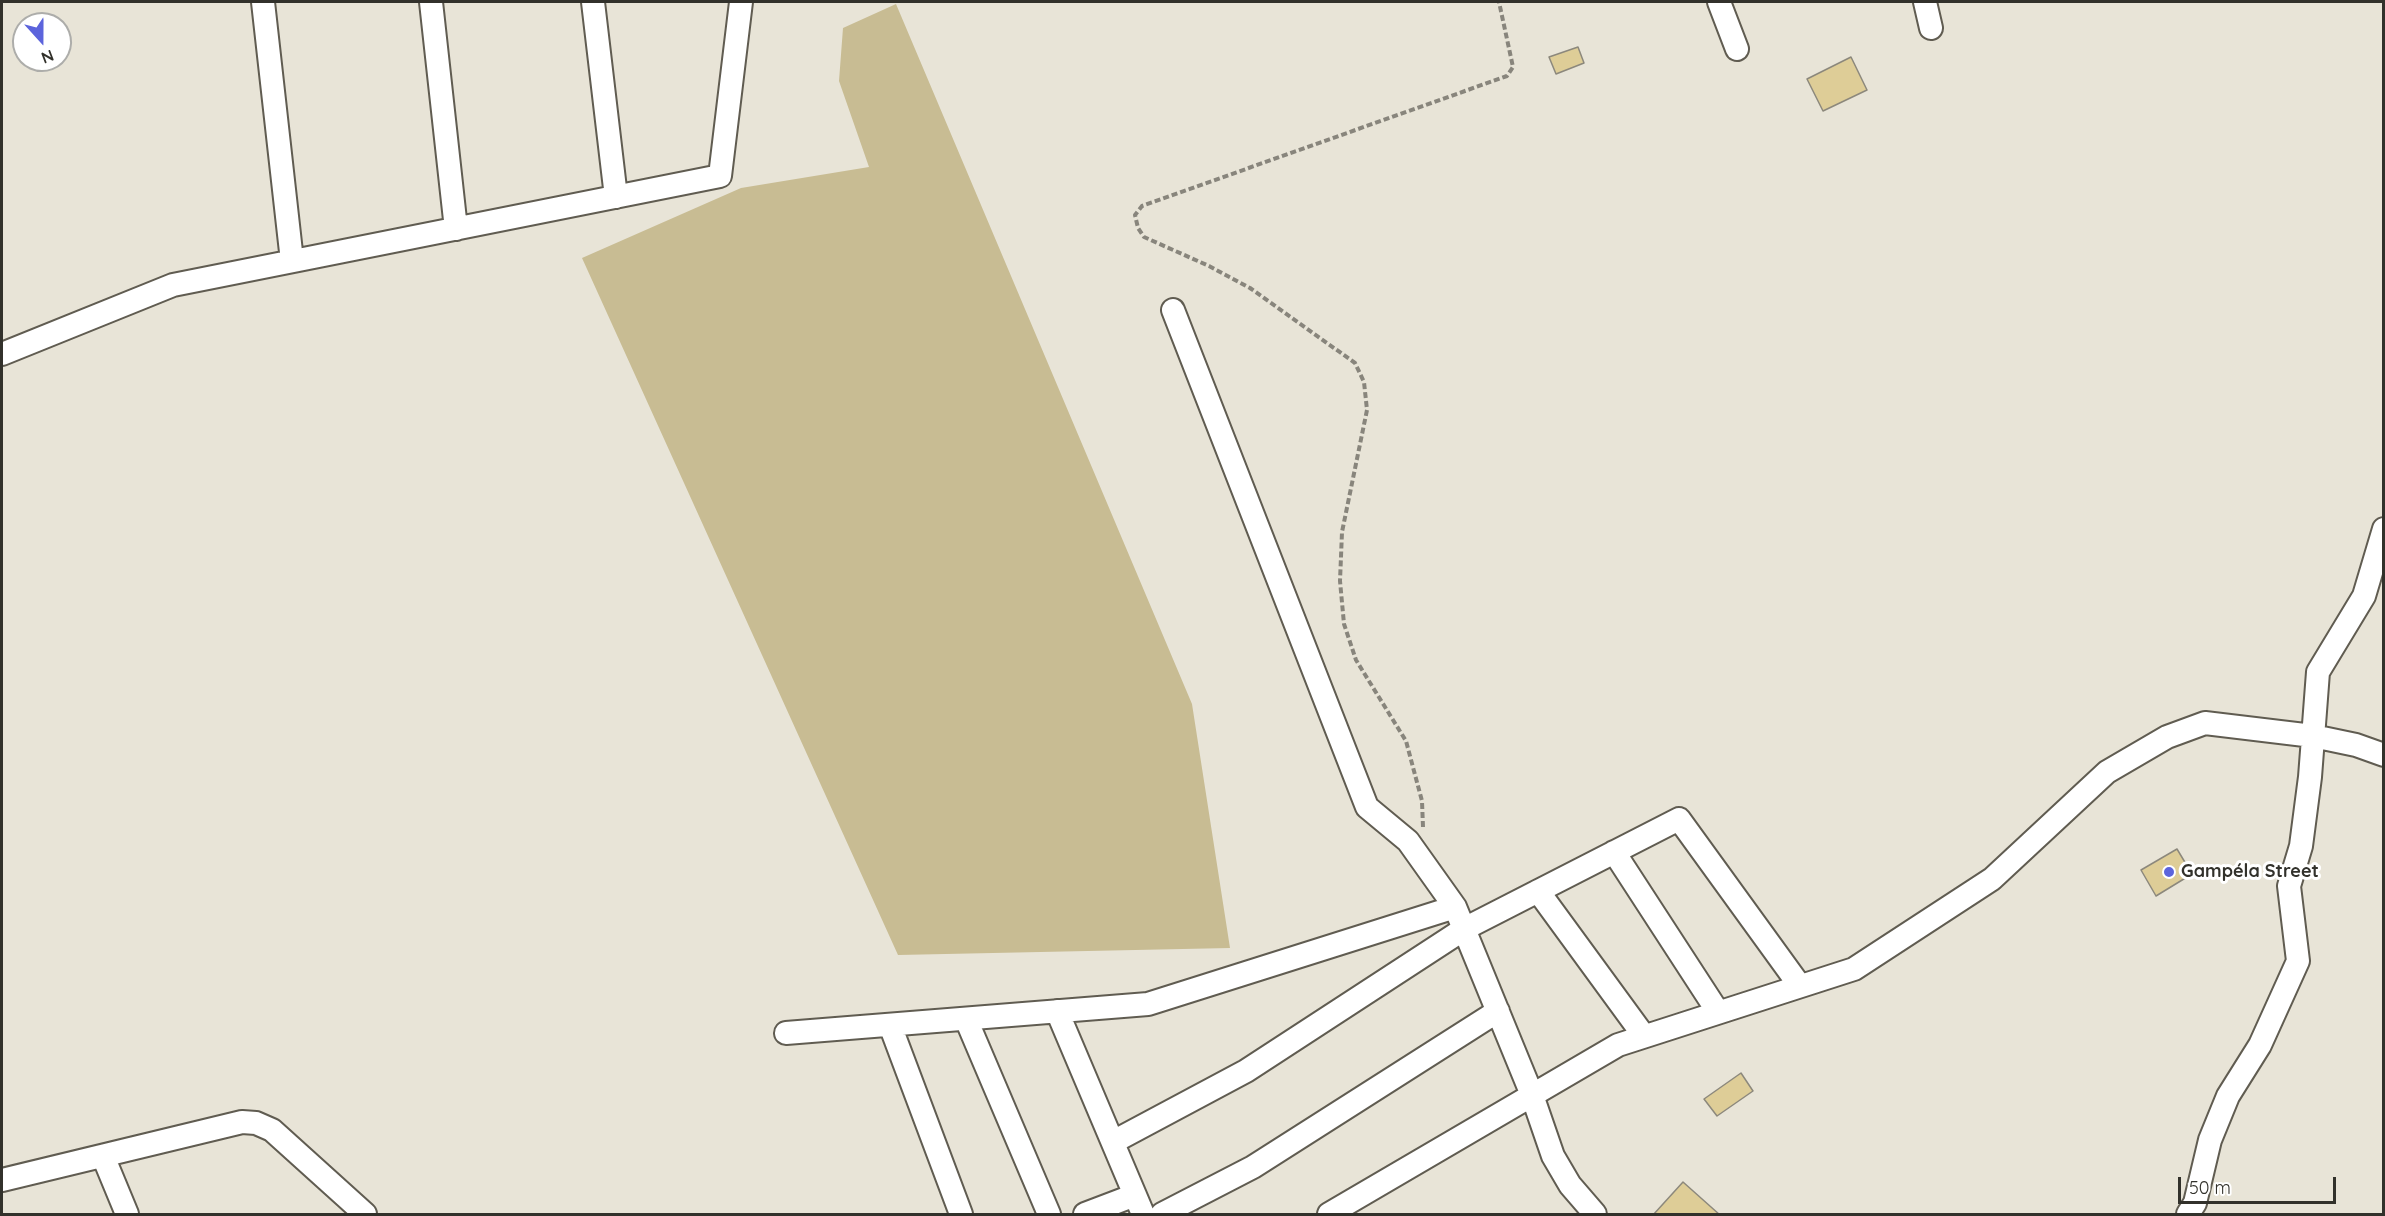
<!DOCTYPE html>
<meta charset="utf-8">
<style>
body{margin:0}
#map{position:relative;width:2385px;height:1216px;overflow:hidden;background:#e8e4d7;font-family:Quicksand,sans-serif}
canvas{display:block}
.frame{position:absolute;inset:0;border:3px solid #32312b;pointer-events:none}
.north{position:absolute;left:12px;top:12px;width:60px;height:60px;box-sizing:border-box;background:#fff;border:2px solid #adadaa;border-radius:50%;rotate:159deg;font-size:16px;font-weight:700;line-height:24px;text-align:center;color:#32312b}
.north::after{content:'';display:block;margin:auto;width:21px;height:27px;background:#5c64dc;clip-path:polygon(50% 0,100% 100%,50% 72%,0 100%)}
.scale{position:absolute;left:2178px;top:1177px;width:158px;height:27px;box-sizing:border-box;border:3px solid #32312b;border-top:0;padding-left:8px;font-size:18px;line-height:21px;white-space:nowrap;color:#32312b;-webkit-text-stroke:4px #fff;paint-order:stroke}
</style>
<div id="map">
<canvas width="2385" height="1216"></canvas>
<div class="frame"></div>
<div class="north">N</div>
<div class="scale">50 m</div>
</div>
<script>
const g = document.querySelector('canvas').getContext('2d');
g.lineJoin = 'round';
function fill(path, color) { g.fillStyle = color; g.fill(path, 'evenodd'); }
function stroke(path, color, width, dash) { g.strokeStyle = color; g.lineWidth = width; g.lineCap = dash ? 'butt' : 'round'; g.setLineDash(dash || []); g.stroke(path); }
function label(font, color, halo, rows, align = 'center') {
  g.font = font + ' Quicksand,sans-serif'; g.lineWidth = 6; g.setLineDash([]); g.textBaseline = 'middle'; g.strokeStyle = halo; g.fillStyle = color; for (const [text, x, y, turn = 0] of rows) {
    g.save(); g.translate(x, y); g.rotate((+turn || 0) * Math.PI / 180); g.textAlign = isNaN(turn) ? turn : align; if (halo) g.strokeText(text, 0, 0); g.fillText(text, 0, 0); g.restore();
  }
}
const green = new Path2D(`
 M896,4L1192,704L1230,948L898,955L582,258L741,188L869,167L839,81L843,28Z`);
const building = new Path2D(`
 M1578,47L1584,63L1556,74L1549,57Z
 M1851,57L1867,90L1823,111L1807,79Z
 M2177,849L2192,874L2156,896L2141,870Z
 M1741,1073L1753,1091L1717,1116L1704,1099Z
 M1683,1182L1720,1215H1653Z`);
const path = new Path2D(`
 M1423,827L1422,801L1406,741L1356,660L1344,624L1340,581L1342,532L1367,410L1364,382L1355,363L1250,288L1209,266L1144,237L1138,228L1135,215L1142,206L1507,76L1513,67L1499,2`);
const minor = new Path2D(`
 M263,2L292,261
 M431,2L456,229
 M593,2L616,197
 M1719,2L1737,49
 M1925,2L1931,28
 M1173,310L1367,807L1408,841L1455,907L1532,1095L1553,1156L1570,1185L1595,1214
 M2,354L173,285L720,176L741,2
 M1614,852L1718,1012
 M1538,891L1644,1036
 M1057,1011L1143,1214
 M966,1019L1049,1214
 M890,1025L961,1214
 M786,1033L1148,1004L1455,907
 M1113,1142L1246,1071L1464,929L1679,819L1800,986
 M103,1156L127,1214
 M2,1180L242,1122L256,1123L272,1130L365,1214
 M1085,1214L1135,1195
 M1162,1214L1253,1167L1498,1011
 M1329,1214L1618,1045L1854,969L1992,879L2107,772L2167,737L2205,723L2313,736L2356,745L2384,755
 M2188,1214L2195,1203L2210,1140L2228,1096L2260,1045L2298,961L2289,886L2301,846L2310,777L2318,672L2364,596L2384,529`);
const markers = [
 [2169,872,6,"#5c64dc"]
];
const poiNames = [
 ["Gampéla Street",2181,872]
];
fill(green, '#c8bc93');
fill(building, '#decd97');
stroke(building, '#8c887c', 1.5);
stroke(minor, '#605c51', 26);
stroke(path, '#88857c', 4, [6, 3]);
stroke(minor, '#fff', 22);
for (const [x, y, r, color] of markers) { const dot = new Path2D(); dot.arc(x, y, r, 0, 2 * Math.PI); g.fillStyle = color; g.fill(dot); stroke(dot, '#fff', 2); }
label('bold 18px', '#32312b', '#fff', poiNames, 'left');
</script>
